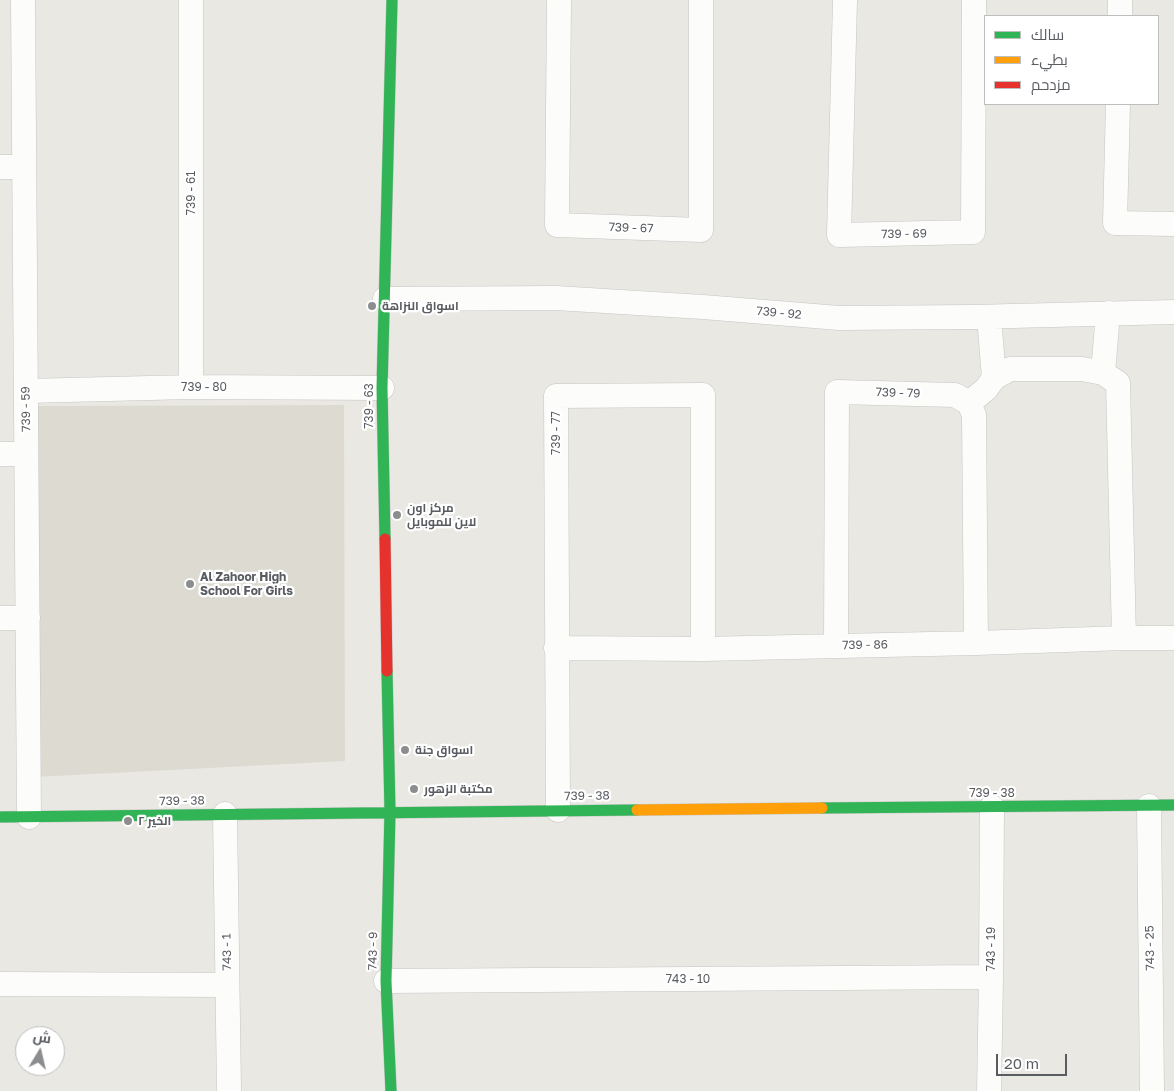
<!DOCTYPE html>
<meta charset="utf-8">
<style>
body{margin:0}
#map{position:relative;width:1174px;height:1091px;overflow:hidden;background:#e9e8e3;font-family:"Golos Text",Cairo,sans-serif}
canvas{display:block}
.legend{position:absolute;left:984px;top:15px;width:175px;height:90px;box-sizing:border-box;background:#fff;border:1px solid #bdbec0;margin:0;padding:6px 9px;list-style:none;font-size:15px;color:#595c61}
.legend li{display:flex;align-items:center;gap:10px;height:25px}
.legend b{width:25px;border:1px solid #bdbec0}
.north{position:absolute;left:15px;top:1026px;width:50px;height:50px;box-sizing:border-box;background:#fff;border:1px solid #bdbec0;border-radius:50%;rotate:9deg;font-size:14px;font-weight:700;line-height:20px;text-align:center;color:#595c61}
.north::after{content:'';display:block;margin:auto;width:18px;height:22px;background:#8b8d8e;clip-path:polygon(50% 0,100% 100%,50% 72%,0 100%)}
.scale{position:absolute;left:996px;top:1054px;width:71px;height:22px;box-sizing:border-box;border:2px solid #595c61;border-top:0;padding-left:6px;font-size:15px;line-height:18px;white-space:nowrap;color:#595c61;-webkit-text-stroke:4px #fff;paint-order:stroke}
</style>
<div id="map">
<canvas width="1174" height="1091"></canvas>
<ul class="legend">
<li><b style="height:6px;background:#30b455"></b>سالك</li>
<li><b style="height:6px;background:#ff9f0a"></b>بطيء</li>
<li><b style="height:6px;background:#e5322d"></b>مزدحم</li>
</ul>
<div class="north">ش</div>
<div class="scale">20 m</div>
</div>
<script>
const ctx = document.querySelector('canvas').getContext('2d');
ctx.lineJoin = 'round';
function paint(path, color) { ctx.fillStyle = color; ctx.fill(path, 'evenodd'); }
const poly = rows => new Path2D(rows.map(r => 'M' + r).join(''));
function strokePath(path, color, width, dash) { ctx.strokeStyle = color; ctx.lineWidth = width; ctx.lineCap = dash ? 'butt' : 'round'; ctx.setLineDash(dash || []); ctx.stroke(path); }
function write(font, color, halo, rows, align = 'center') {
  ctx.font = font + ' "Golos Text",Cairo,sans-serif'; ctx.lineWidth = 4.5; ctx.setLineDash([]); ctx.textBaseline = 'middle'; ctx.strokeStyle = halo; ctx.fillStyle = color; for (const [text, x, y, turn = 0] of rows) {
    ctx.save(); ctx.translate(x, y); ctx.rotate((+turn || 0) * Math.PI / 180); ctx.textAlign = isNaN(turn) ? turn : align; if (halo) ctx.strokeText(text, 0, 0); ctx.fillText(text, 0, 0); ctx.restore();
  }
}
const education = poly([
 [344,405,345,761,35,777,36,406]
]);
const street = poly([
 [23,0,29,817],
 [191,0,191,387],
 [559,0,557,225,701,230,701,0],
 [845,0,839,235,973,232,974,0],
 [1120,16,1120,0],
 [1118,104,1115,223,1174,224],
 [0,167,24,167],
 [385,299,556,298,703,307,839,318,972,317,1174,312],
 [989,317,994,378],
 [1103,373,1108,313],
 [26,391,191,387,382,388],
 [969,403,986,389,994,378,1010,369,1082,369,1103,373,1118,383,1124,638],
 [0,454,26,454],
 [0,618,28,618],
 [836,645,837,392,955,395,969,403,974,415,976,643],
 [556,648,703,649,976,643,1124,638,1174,638],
 [1149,806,1152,1091],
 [558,810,556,396,703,395,703,649],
 [225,814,229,1091],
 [386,981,991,977],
 [0,984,227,985],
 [989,1091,991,977,992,807]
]);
const fast = poly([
 [385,539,382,388,392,0],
 [387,671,390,812,386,981,391,1091],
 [822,808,1174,805],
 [0,817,637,810]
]);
const slow = poly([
 [637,810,822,808]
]);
const jam = poly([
 [385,539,387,671]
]);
const markers = [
 [372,306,5,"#8b8d8e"],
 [397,515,5,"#8b8d8e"],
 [190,584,5,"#8b8d8e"],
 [405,750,5,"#8b8d8e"],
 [414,789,5,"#8b8d8e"],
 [128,821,5,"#8b8d8e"]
];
const streetNames = [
 ["739 - 61",191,193,-90],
 ["739 - 67",631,228,2],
 ["739 - 69",904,234,-1],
 ["739 - 92",779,313,5],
 ["739 - 80",204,387],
 ["739 - 79",898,393,2],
 ["739 - 63",369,406,-90],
 ["739 - 59",26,409,-91],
 ["739 - 77",556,433,-90],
 ["739 - 86",865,645,-1],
 ["739 - 38",992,793],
 ["739 - 38",587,796,-1],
 ["739 - 38",182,801,-1],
 ["743 - 25",1150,948,-91],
 ["743 - 19",991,949,-90],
 ["743 - 9",373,951,-89],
 ["743 - 1",227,952,-91],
 ["743 - 10",688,979]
];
const poiNames = [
 ["اسواق النزاهة",382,306],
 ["مركز اون",407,508],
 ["لاين للموبايل",407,522],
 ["Al Zahoor High",200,577],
 ["School For Girls",200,591],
 ["اسواق جنة",415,750],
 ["مكتبة الزهور",424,789],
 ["الخير ٢",138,821]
];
paint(education, '#dddad2');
strokePath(street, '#c5c5c4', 25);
strokePath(fast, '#c6c6c5', 12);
strokePath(slow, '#c6c6c5', 12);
strokePath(jam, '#c6c6c5', 12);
strokePath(street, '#fcfcfb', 24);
strokePath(fast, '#30b455', 11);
strokePath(slow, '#ff9f0a', 11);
strokePath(jam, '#e5322d', 11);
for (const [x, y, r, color] of markers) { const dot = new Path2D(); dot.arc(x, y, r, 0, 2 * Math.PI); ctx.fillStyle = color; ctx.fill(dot); strokePath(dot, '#fff', 2); }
write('12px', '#595c61', '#fff', streetNames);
write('bold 12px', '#595c61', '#fff', poiNames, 'left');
</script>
